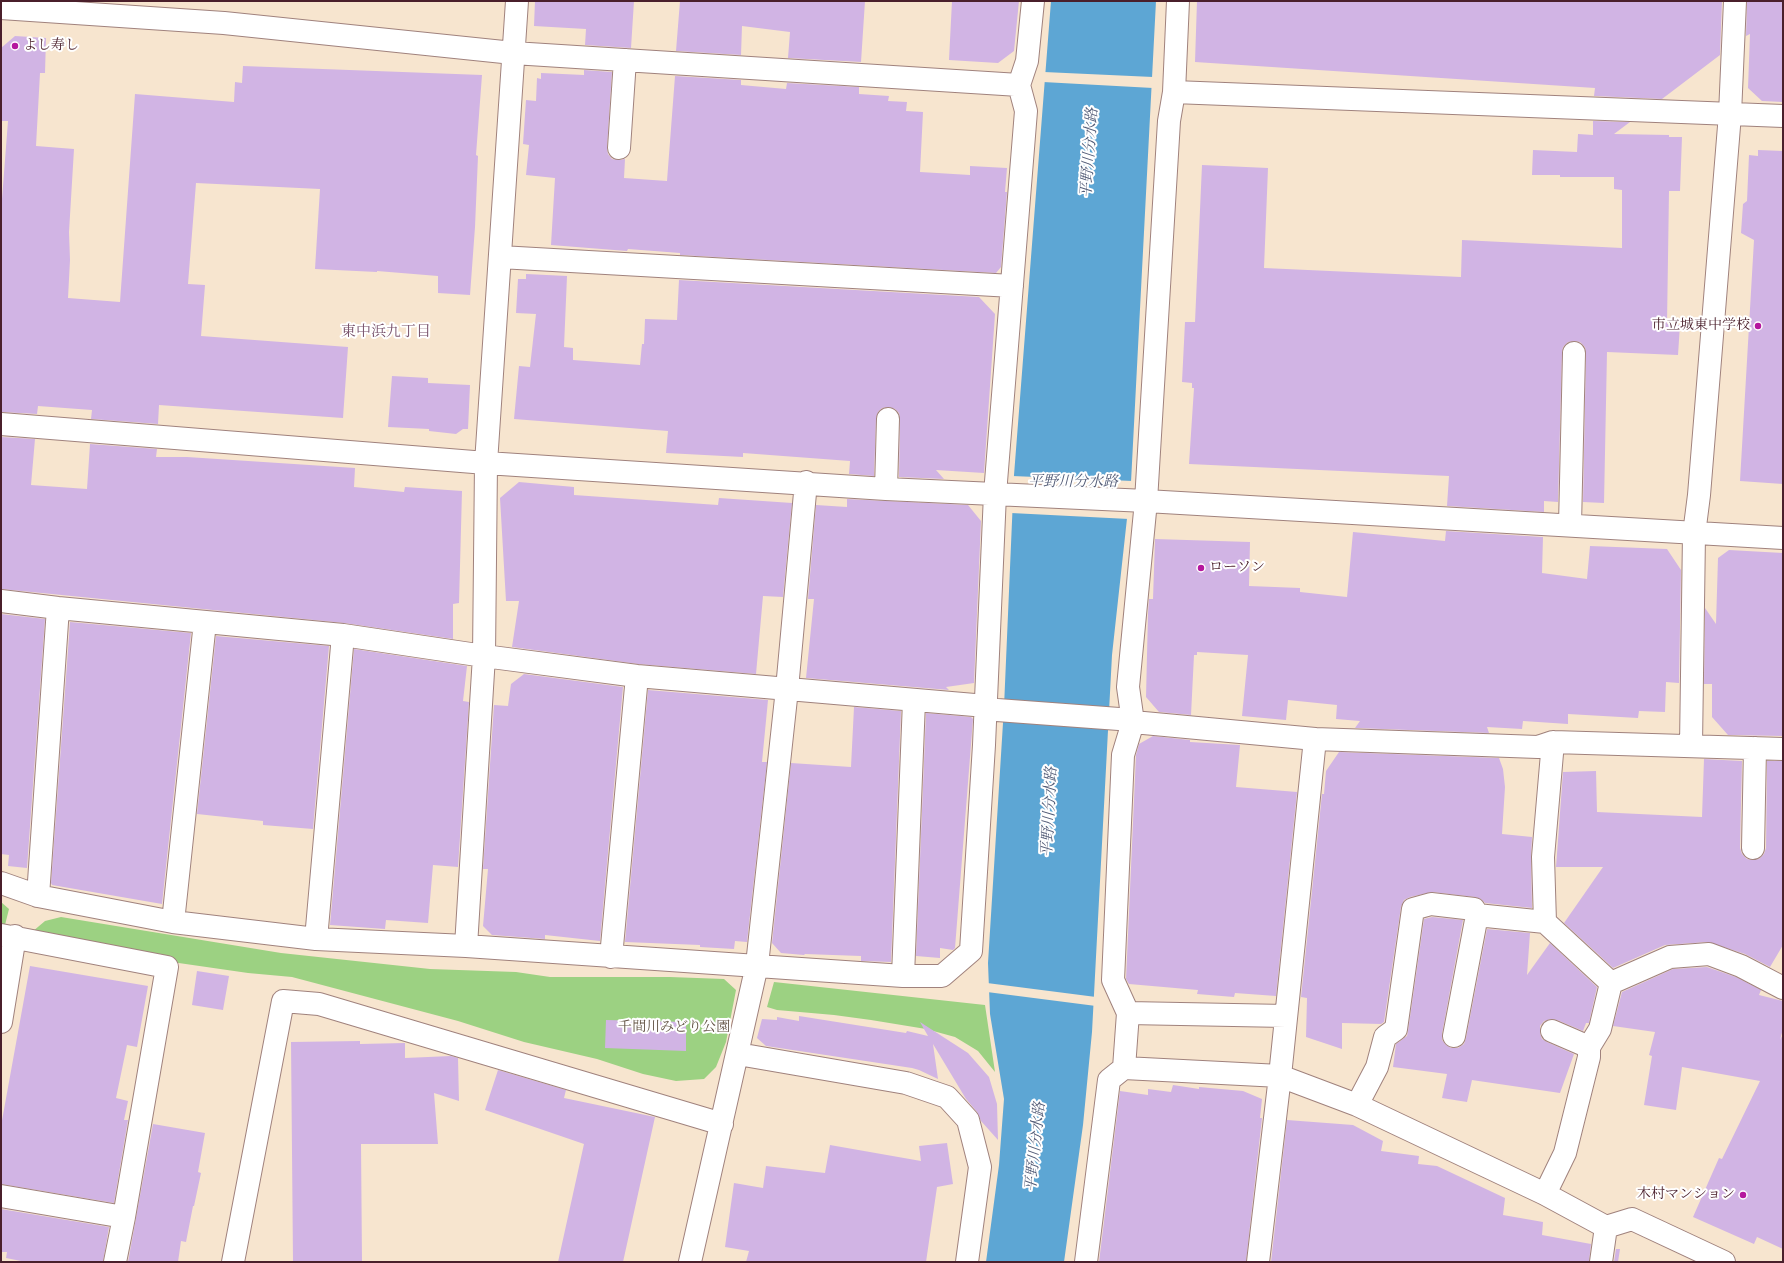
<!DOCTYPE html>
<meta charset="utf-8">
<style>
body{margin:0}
#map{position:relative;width:1784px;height:1263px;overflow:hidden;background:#f7e5cf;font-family:"IM FELL Great Primer",serif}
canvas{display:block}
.frame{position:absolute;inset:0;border:2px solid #4a1f2b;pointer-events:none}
</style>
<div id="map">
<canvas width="1784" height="1263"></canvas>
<div class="frame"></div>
</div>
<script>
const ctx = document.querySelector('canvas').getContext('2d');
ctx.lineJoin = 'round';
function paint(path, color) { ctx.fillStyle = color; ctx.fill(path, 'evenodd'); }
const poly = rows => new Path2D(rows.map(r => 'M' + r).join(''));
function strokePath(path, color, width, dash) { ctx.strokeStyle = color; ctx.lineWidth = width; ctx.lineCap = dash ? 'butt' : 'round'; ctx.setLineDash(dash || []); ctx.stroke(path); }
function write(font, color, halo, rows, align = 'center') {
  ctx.font = font + ' "IM FELL Great Primer","Noto Serif JP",serif'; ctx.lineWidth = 4; ctx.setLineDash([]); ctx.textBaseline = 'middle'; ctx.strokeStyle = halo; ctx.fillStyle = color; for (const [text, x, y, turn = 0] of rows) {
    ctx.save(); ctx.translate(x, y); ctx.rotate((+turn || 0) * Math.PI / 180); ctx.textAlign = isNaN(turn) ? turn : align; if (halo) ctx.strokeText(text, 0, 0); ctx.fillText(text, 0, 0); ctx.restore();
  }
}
const green = poly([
 [1,902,9,909,5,925,1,927],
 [61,917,281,953,430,969,516,972,550,977,670,977,724,979,736,990,726,1042,716,1067,704,1079,676,1081,643,1074,597,1059,524,1042,458,1021,292,977,248,973,151,959,32,932,45,921],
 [774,982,985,1005,995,1072,978,1051,955,1037,926,1029,871,1020,834,1015,777,1010,767,1007]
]);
const water = poly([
 [1051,1,1156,1,1131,482,1112,655,1092,1032,1083,1125,1064,1262,986,1262,999,1165,1004,1099,990,1014,988,963,1004,707,1014,475]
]);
const pier = poly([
 [1044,72,1153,77,1153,88,1043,82],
 [1012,476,1133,481,1129,519,1011,513],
 [987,983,1096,997,1096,1006,987,992]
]);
const building = poly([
 [535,1,634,1,631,48,585,45,586,29,534,26],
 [680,1,865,1,861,62,788,58,790,32,742,26,741,55,676,51],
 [952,1,1019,1,1014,51,998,63,949,60],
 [1197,1,1722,1,1720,55,1662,99,1594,96,1595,88,1195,62],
 [1747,1,1783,1,1783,102,1762,101,1748,88,1750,34,1746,36],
 [15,36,46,38,45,73,40,73,36,146,74,149,69,232,70,260,68,298,120,302,135,94,234,102,235,82,242,83,243,66,482,75,476,155,478,156,475,227,470,295,438,293,438,276,377,271,377,272,315,269,320,189,196,183,188,284,205,285,201,336,348,347,343,418,159,405,158,424,91,419,92,410,38,406,37,414,1,412,1,212,8,121,1,121,1,48],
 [584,70,612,72,607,148,608,154,612,159,619,160,625,159,624,178,667,181,675,76,741,80,741,85,786,89,787,83,859,87,859,94,889,96,888,101,907,102,906,111,923,112,920,172,970,175,970,166,1007,168,1005,192,1007,192,1001,267,996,273,680,255,680,253,628,249,627,251,551,245,555,178,526,175,529,145,523,144,526,100,536,101,537,78,541,79,541,73,584,75],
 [1593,121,1630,122,1614,134,1669,135,1669,137,1682,137,1680,191,1669,191,1667,324,1680,325,1678,355,1607,352,1604,503,1583,502,1586,353,1585,347,1580,342,1575,341,1568,342,1563,347,1562,353,1558,502,1544,501,1544,512,1447,506,1449,476,1189,464,1194,388,1192,388,1192,383,1182,382,1185,322,1195,322,1202,165,1268,168,1264,268,1461,277,1462,240,1622,248,1622,190,1614,189,1614,177,1560,177,1560,175,1532,175,1533,150,1577,152,1578,134,1593,135],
 [1758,150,1783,151,1783,484,1740,481,1754,240,1741,233,1743,204,1747,201,1749,155,1758,156],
 [526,274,567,276,564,347,573,348,573,360,640,365,642,344,644,344,645,319,677,320,679,280,979,297,995,314,984,473,936,470,944,479,899,477,900,419,899,413,895,409,889,407,882,408,878,412,876,418,874,476,849,474,850,461,743,453,743,457,666,453,668,431,514,419,519,366,530,367,536,314,516,313,518,279,526,279],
 [392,376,428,378,428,383,470,385,468,429,463,429,456,434,429,431,429,429,388,427],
 [1,437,35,439,31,485,87,489,90,444,157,449,156,457,187,457,355,468,354,487,404,492,405,487,462,491,459,603,453,604,453,639,344,623,1,589],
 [519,482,574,487,574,495,718,505,719,498,792,503,783,597,763,596,756,674,638,664,512,647,519,601,506,601,500,498],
 [847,499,968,505,981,521,974,683,946,687,949,690,806,678,814,599,808,599,816,505,847,507],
 [1446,531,1543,537,1542,573,1587,579,1590,546,1667,549,1681,570,1679,683,1666,682,1665,712,1639,711,1638,718,1568,714,1568,724,1523,721,1522,729,1487,727,1489,733,1355,728,1360,721,1336,719,1337,705,1288,700,1286,720,1242,716,1248,655,1197,652,1197,655,1194,655,1191,715,1159,712,1146,697,1148,613,1149,599,1153,599,1155,539,1250,542,1249,586,1300,588,1300,592,1347,597,1353,532,1445,541],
 [1729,550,1783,553,1783,736,1728,735,1712,717,1712,684,1704,684,1705,608,1716,624,1718,558],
 [1,614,45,619,27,868,8,866,9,855,1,854],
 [70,622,191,633,162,904,52,885,51,883],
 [216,636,329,646,313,829,263,825,263,821,197,814],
 [354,649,467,666,463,701,469,702,458,867,433,865,428,923,386,920,385,929,330,925],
 [524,674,623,687,600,941,545,935,545,939,492,935,483,926,488,869,483,869,494,705,508,706,511,684],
 [648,690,768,700,762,762,767,762,747,942,735,941,734,949,700,947,700,945,625,942],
 [854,707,901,711,891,962,861,961,861,956,805,954,804,955,781,953,772,943,791,763,851,767],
 [926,713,971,717,973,719,955,948,953,950,940,948,940,958,916,956],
 [1153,736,1190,740,1190,742,1240,745,1236,787,1297,792,1276,996,1235,993,1234,997,1197,994,1198,990,1129,984,1126,979,1136,755,1139,744],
 [1339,752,1499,758,1503,769,1505,787,1502,834,1532,837,1531,857,1532,908,1485,903,1481,899,1475,897,1432,892,1410,897,1404,900,1401,907,1384,1022,1381,1024,1342,1023,1342,1049,1306,1037,1307,998,1301,997,1322,794,1324,794,1326,771],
 [1704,759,1742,761,1740,848,1742,854,1747,859,1752,860,1759,859,1764,854,1766,848,1767,761,1782,761,1782,765,1783,765,1783,945,1770,967,1745,954,1708,942,1665,945,1613,968,1564,923,1603,867,1556,867,1563,772,1596,771,1597,812,1702,817],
 [1432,917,1463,920,1442,1034,1442,1040,1446,1045,1451,1048,1458,1048,1464,1044,1466,1038,1487,929,1530,933,1527,975,1550,943,1597,987,1589,1023,1586,1023,1583,1031,1557,1020,1551,1019,1544,1021,1540,1026,1540,1033,1542,1039,1547,1042,1574,1054,1560,1093,1472,1080,1467,1102,1442,1098,1447,1074,1393,1067,1396,1044,1407,1036,1408,1031,1424,919],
 [30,966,148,986,137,1047,127,1045,116,1098,128,1101,124,1120,128,1120,114,1203,1,1184,1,1126],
 [1707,967,1736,977,1761,990,1759,995,1783,1001,1783,1029,1780,1040,1783,1034,1783,1249,1757,1237,1754,1244,1693,1217,1719,1158,1722,1159,1760,1081,1682,1067,1676,1110,1644,1105,1652,1056,1649,1055,1655,1032,1613,1026,1622,992,1673,969],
 [197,971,229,976,223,1010,192,1005],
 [799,1016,906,1033,907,1031,928,1036,920,1022,968,1053,989,1077,997,1104,998,1140,981,1121,977,1112,966,1099,933,1044,938,1079,919,1070,912,1068,766,1046,757,1038,762,1019,777,1020,777,1017,799,1021],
 [606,1020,686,1022,686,1051,605,1048],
 [360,1041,360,1044,405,1043,405,1058,451,1056,458,1058,459,1101,434,1093,438,1144,361,1144,362,1262,293,1262,291,1042],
 [498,1070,566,1090,564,1098,655,1117,623,1262,558,1262,584,1144,485,1110],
 [1173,1085,1199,1089,1199,1087,1243,1091,1262,1099,1260,1118,1262,1118,1246,1262,1099,1262,1120,1091,1148,1095,1148,1089,1171,1092],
 [1287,1120,1353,1125,1383,1141,1381,1151,1419,1156,1418,1164,1437,1166,1505,1198,1503,1215,1543,1222,1542,1235,1591,1244,1589,1262,1271,1262],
 [153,1124,205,1133,198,1172,201,1173,194,1206,193,1206,186,1242,181,1241,178,1262,128,1262],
 [947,1143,953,1184,937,1187,926,1262,746,1262,749,1251,725,1247,734,1183,763,1188,766,1166,825,1173,830,1145,921,1161,919,1146],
 [1,1209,109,1227,103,1262,26,1262,6,1258,7,1252,1,1252],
 [1616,1249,1620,1249,1618,1262,1614,1262]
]);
const minor = poly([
 [1,8,224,23,513,53,1019,85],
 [1174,92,1783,116],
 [619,148,625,60],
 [500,257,1012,286],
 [1,424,486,463,886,489,1146,501,1783,538],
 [886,489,888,419],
 [1570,525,1574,353],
 [1,601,58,608,343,635,484,656,637,676,986,706],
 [997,710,1119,719],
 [1133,722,1315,739,1538,747,1553,742,1783,749],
 [1691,745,1694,534,1699,495,1730,114,1735,1],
 [1753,848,1755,748],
 [1,883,38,896,173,922,316,939,466,946,903,976,942,976,971,951,984,745,995,494,1026,111,1019,85,1027,61,1033,1],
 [38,896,58,608],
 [173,922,205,622],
 [1,935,167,967,124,1217,115,1262],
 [316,939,343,635],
 [466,946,484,656,486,463,517,1],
 [611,957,637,676],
 [903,976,914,701],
 [1611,983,1670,957,1709,954,1741,966,1783,988],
 [1128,1013,1286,1016],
 [1,1022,15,936],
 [1552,1031,1589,1047],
 [1454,1036,1477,915],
 [738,1054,906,1083,947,1097,968,1120,980,1167,967,1262],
 [1124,1068,1280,1076,1357,1105,1545,1194,1606,1227,1632,1219,1724,1262],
 [1357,1105,1377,1067,1385,1037,1396,1029,1413,909,1431,904,1474,909,1477,915,1545,922],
 [1545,1194,1565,1153,1589,1057,1589,1047,1600,1029,1611,983,1545,922,1543,857,1553,742],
 [1,1196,124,1217],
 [233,1262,283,1001,319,1004,722,1124],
 [690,1262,757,965,787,689,806,482],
 [1086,1262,1109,1080,1124,1068,1128,1013,1113,980,1123,755,1133,722,1128,687,1146,501,1169,121,1174,92,1178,1],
 [1258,1262,1280,1076,1315,739],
 [1601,1262,1606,1227]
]);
const markers = [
 [15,46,4,"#b5179e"],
 [1758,326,4,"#b5179e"],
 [1201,568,4,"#b5179e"],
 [1743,1195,4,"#b5179e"]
];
const poiNames = [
 ["よし寿し",23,46],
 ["市立城東中学校",1750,326,"right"],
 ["ローソン",1209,568],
 ["木村マンション",1735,1195,"right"]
];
const parkNames = [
 ["千間川みどり公園",674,1028]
];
const waterNames = [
 ["平野川分水路",1090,153,-86],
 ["平野川分水路",1073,482],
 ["平野川分水路",1050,812,-87],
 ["平野川分水路",1036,1147,-84]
];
const neighbourhoodNames = [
 ["東中浜九丁目",386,332]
];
paint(green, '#9cd182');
paint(water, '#5da6d4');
paint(pier, '#f7e5cf');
paint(building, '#d1b4e4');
strokePath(minor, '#a0827d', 24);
strokePath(minor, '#fff', 22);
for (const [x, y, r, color] of markers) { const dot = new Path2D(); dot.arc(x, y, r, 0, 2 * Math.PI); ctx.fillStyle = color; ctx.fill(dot); strokePath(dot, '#fff', 1.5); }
write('14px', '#4a1f2b', '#fff', poiNames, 'left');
write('14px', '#635445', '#fff', parkNames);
write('italic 15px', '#535c77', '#fff', waterNames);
write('15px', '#79536c', '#fff', neighbourhoodNames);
</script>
